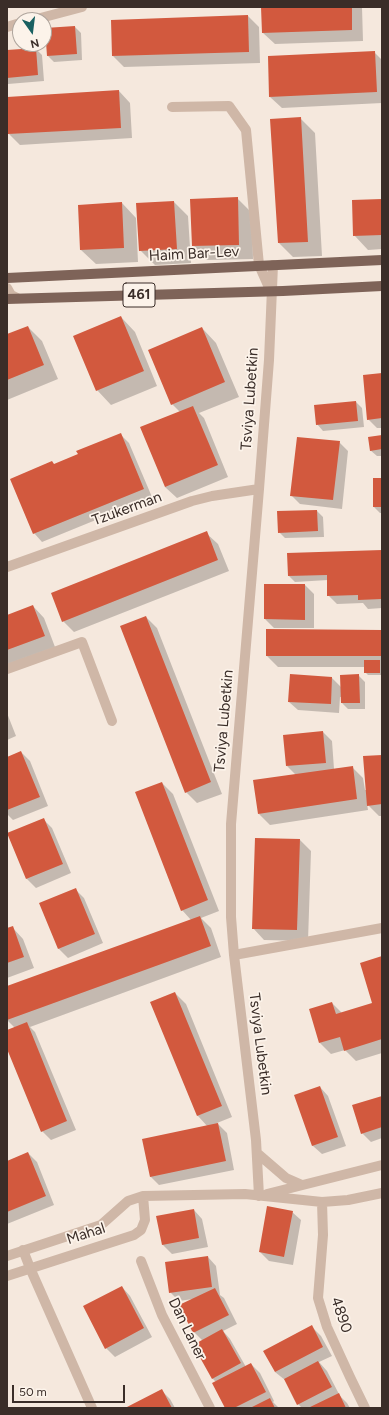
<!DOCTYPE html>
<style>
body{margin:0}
#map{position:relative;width:389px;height:1415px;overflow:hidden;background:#f5e8dd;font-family:Figtree,sans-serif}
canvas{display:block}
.frame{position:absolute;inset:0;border:8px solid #3a2d28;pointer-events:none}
.north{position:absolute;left:12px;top:12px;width:40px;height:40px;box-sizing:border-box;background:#fcf3ea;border:1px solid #aea49c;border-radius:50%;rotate:166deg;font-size:11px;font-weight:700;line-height:16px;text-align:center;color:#3a2d28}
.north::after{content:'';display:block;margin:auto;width:14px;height:18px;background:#196061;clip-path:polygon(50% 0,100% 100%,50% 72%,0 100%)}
.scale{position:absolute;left:12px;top:1385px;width:113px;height:18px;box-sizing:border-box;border:2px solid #3a2d28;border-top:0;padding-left:5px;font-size:12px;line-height:14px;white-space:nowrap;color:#3a2d28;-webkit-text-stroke:3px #fcf3ea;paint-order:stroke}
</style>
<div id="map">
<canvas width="389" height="1415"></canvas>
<div class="frame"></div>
<div class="north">N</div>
<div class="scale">50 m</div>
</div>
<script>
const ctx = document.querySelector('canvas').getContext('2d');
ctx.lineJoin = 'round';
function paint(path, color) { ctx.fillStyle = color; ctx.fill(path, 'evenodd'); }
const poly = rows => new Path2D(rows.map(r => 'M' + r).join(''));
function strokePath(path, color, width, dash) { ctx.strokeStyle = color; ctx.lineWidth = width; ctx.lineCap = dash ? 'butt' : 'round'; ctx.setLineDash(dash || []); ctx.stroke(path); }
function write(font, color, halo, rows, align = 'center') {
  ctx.font = font + ' Figtree,sans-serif'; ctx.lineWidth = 3.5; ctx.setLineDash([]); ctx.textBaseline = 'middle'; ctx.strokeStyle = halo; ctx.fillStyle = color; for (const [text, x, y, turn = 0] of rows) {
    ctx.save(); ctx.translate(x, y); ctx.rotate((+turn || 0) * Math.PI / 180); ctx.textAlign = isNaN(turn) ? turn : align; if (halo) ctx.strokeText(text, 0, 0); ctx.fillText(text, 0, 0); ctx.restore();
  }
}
const shadow = poly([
 [262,7,362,7,363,41,275,44,263,33],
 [248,16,259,27,260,63,124,67,113,56],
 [75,27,81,33,82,60,54,62,48,56],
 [36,49,42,55,44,81,8,84,7,51],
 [374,52,382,60,382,103,282,108,270,97],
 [119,91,130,103,132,138,20,145,9,134],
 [300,118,315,133,322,256,293,257,279,243],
 [237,198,252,213,253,259,207,260,193,246],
 [382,200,382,249,368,250,354,235],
 [174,202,188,216,191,263,155,265,140,250],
 [122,203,136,218,138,262,96,264,81,250,79,206],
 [121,317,135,332,157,386,111,405,97,390],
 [28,327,42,341,58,379,7,400,7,335],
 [202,328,216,343,239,397,199,413,204,418,228,477,177,498,165,487,180,412,172,404],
 [382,374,382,428,377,428,368,419],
 [356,402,362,408,364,427,323,431,317,424],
 [121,435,129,443,152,497,42,542,34,533,55,465],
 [382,436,382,456,377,456,370,450],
 [339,442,348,451,342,509,300,504,291,495],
 [382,479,382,513,380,513,374,507],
 [317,511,323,517,324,537,285,538,279,532],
 [206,533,218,544,229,571,74,632,63,621],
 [382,551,382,608,368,609,363,603,337,604,328,595,328,580,295,582,289,576],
 [265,585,305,585,314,594,314,628,274,628,265,619],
 [33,606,44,618,55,647,7,665,7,616],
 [146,617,157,628,222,794,197,803,186,792],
 [382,631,382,675,368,675,365,672,365,667,278,667,267,656],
 [359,676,365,682,365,709,348,709,342,703,342,697,340,697,339,713,298,710,289,702,332,678,342,688],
 [7,713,16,736,7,740],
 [323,732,332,741,334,769,352,767,363,778,365,790,367,790,382,756,382,816,379,816,367,804,368,810,270,825,259,814,296,775,287,766],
 [21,752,30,761,48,806,13,820,7,814,7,758],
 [162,783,173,794,219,911,201,918,211,928,221,957,30,1027,35,1032,76,1130,51,1140,42,1131,7,1046,7,1031,15,1028,7,1020,7,987,191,920,182,910],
 [43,819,52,828,71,873,36,888,27,879,8,834],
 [300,840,311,851,308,941,264,940,253,928],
 [75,889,84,898,103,943,68,958,59,949,40,904],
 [12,927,23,939,34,968,7,978,7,929],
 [382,957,382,1053,356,1061,345,1050,331,1054,320,1043,332,1003,342,1013,373,1004],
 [175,993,186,1004,232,1117,217,1123,227,1133,234,1170,159,1185,150,1176,208,1127,198,1116],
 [320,1087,328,1096,346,1146,322,1154,313,1146,295,1096],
 [382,1097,382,1138,371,1142,362,1133],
 [28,1153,37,1162,54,1205,7,1224,7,1162],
 [194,1210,202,1219,208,1247,172,1254,163,1245,157,1217],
 [292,1212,301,1220,293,1265,269,1261,260,1252],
 [208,1257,216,1266,220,1295,224,1298,237,1324,223,1331,230,1339,246,1367,251,1364,260,1373,274,1401,273,1402,279,1408,226,1408,216,1382,213,1379,194,1346,203,1341,194,1332,193,1299,179,1301,170,1292],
 [122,1287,130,1296,152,1337,115,1357,106,1348],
 [312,1327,321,1336,332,1356,319,1362,327,1371,340,1396,347,1403,350,1408,302,1408,298,1404,285,1380,275,1372],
 [161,1390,170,1399,175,1408,127,1408]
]);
const building = poly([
 [261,7,352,7,352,30,262,33],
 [248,15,249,52,112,56,111,20],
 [75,26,77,54,47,56,45,28],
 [36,48,38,75,7,78,7,50],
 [375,51,377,92,269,97,268,56],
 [119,90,121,128,8,134,7,97],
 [301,117,308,242,278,243,270,119],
 [238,197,239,245,192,246,190,199],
 [382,199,382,235,353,236,352,200],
 [174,201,177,249,139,251,136,203],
 [122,202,124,248,80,250,78,205],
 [121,316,144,371,96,391,73,336],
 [28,326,44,365,7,380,7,334],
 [202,327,225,382,171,405,148,350],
 [382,373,382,418,367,420,363,375],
 [356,401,358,421,316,425,314,405],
 [193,406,218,465,165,487,140,427],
 [121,433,144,489,33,534,10,479,52,461,54,464,78,454,76,451],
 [382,435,382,449,370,451,368,437],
 [297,437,340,441,333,500,290,496],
 [373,478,382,478,382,507,373,507],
 [317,510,318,531,278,533,277,511],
 [207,531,218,560,62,622,51,593],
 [382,550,382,599,358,600,358,595,327,596,327,575,288,576,287,553],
 [264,584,305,584,305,620,264,619],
 [33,605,45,636,7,650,7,615],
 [146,616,211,782,185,793,120,626],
 [266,629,382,630,382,656,266,656],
 [364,660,380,660,380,673,364,673],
 [290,674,332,677,331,704,288,702],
 [359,674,360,703,341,703,340,675],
 [323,731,326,763,286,766,283,735],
 [21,751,40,797,7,810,7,757],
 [382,755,382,804,367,806,363,756],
 [353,766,357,799,258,814,253,780],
 [162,782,208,900,181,911,135,792],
 [44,818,63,864,26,879,7,833],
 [255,838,300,839,297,930,252,929],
 [76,888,95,934,58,949,39,903],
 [200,916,211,946,7,1020,7,986],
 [13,926,24,957,7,963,7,928],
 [382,956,382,1039,344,1051,340,1037,319,1043,309,1009,332,1002,336,1014,372,1003,360,963],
 [175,992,222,1106,197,1116,150,1002],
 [27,1022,67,1121,41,1132,7,1049,7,1030],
 [320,1086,338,1137,312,1146,294,1095],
 [382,1096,382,1127,361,1134,352,1105],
 [218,1123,226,1161,150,1177,142,1139],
 [28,1152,46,1196,7,1212,7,1161],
 [267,1206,293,1211,284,1257,259,1252],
 [194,1209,199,1238,162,1245,156,1216],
 [208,1256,212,1287,169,1293,165,1262],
 [122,1286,144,1328,105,1349,83,1306],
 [215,1288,229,1315,193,1333,179,1305],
 [312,1325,323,1347,275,1372,263,1351],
 [222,1329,241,1363,212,1379,193,1345],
 [318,1361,332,1387,297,1405,284,1379],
 [251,1363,266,1392,234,1408,225,1408,212,1383],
 [162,1389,172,1408,125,1408],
 [339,1393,346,1408,308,1408],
 [270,1398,275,1408,250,1408]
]);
const minor = poly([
 [33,20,82,7],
 [7,27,20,23],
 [172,107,229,106,246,130,259,265,271,292],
 [7,288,11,295,17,298],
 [7,567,192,501,212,496,259,489],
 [7,669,82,642,112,721],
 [234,955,382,928],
 [257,1153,286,1178,302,1185],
 [267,1194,382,1165],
 [259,1196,256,1140,234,955,231,917,231,824,259,489,269,360,273,265],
 [322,1202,323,1235,318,1298,327,1327,350,1377,365,1408],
 [23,1250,30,1268,92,1408],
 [7,1256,101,1225,128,1201,143,1196,245,1194,322,1202,348,1200,382,1193],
 [141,1261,162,1315,210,1408],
 [7,1276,134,1235,141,1230,145,1220,143,1196]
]);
const primary = poly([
 [7,278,382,260],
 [7,299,283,291,382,286]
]);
const shields = [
 [139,295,32]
];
const shieldNames = [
 ["461",139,295]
];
const streetNames = [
 ["Haim Bar-Lev",194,254,-3],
 ["Tsviya Lubetkin",250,399,-86],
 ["Tzukerman",127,509,-20],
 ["Tsviya Lubetkin",224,721,-85],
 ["Tsviya Lubetkin",260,1044,83],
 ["Mahal",86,1234,-18],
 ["4890",341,1315,71],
 ["Dan Laner",187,1329,64]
];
paint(shadow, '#0003');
paint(building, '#d2593e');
strokePath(minor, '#cfb7a7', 10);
strokePath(primary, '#7e6358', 10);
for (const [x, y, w] of shields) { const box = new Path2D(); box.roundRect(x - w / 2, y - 12, w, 24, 3); ctx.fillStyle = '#fcf3ea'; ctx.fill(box); strokePath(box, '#3a2d28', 1); }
write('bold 14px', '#3a2d28', null, shieldNames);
write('15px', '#3a2d28', '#fcf3ea', streetNames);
</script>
